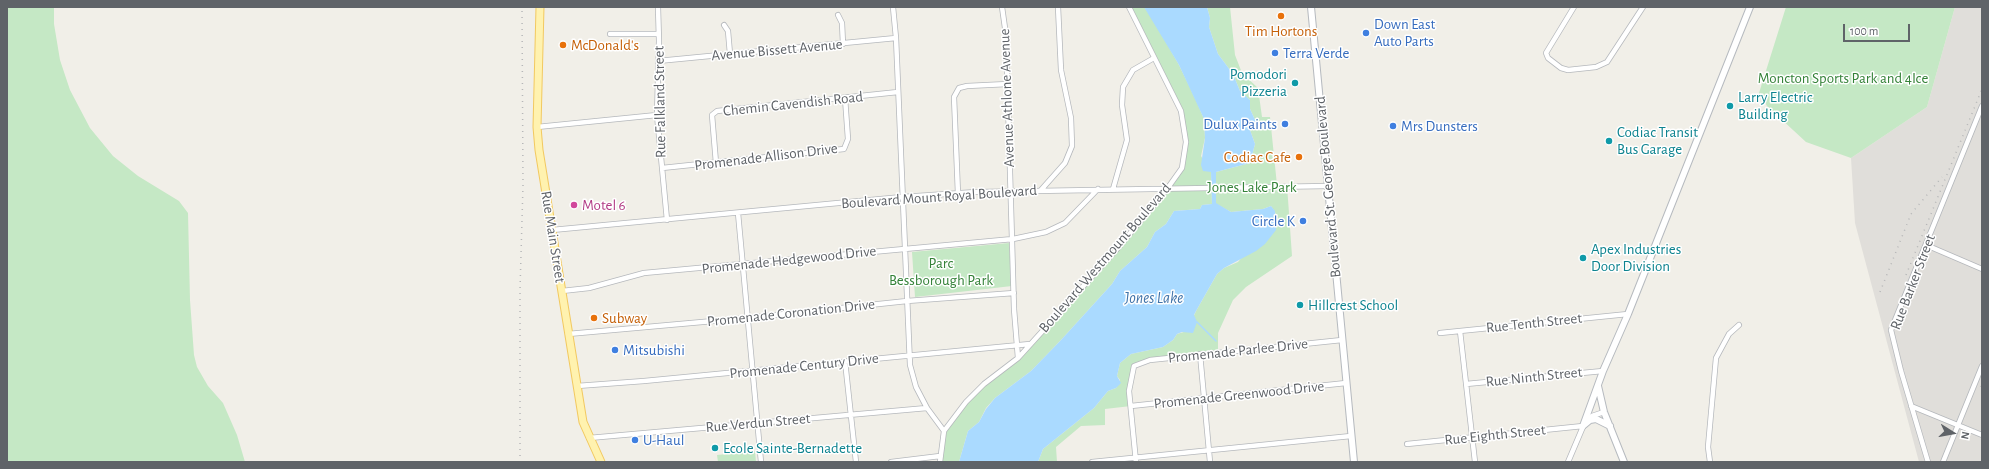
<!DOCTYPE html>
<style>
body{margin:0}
#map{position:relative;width:1989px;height:469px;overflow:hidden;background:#f1efe8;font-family:"Alegreya Sans",sans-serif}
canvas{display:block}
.frame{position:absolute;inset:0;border:8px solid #5f6368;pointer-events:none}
.north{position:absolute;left:1933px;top:413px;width:40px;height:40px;-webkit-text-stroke:3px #fff;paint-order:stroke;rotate:101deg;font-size:11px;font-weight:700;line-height:16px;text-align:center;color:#5f6368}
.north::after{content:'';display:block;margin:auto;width:14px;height:18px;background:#5f6368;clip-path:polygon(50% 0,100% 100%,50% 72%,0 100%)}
.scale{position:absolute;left:1843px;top:24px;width:67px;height:18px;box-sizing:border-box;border:2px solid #5f6368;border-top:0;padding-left:5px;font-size:12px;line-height:14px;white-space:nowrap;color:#5f6368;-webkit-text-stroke:3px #fff;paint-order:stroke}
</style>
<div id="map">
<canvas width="1989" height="469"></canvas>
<div class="frame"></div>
<div class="north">N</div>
<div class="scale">100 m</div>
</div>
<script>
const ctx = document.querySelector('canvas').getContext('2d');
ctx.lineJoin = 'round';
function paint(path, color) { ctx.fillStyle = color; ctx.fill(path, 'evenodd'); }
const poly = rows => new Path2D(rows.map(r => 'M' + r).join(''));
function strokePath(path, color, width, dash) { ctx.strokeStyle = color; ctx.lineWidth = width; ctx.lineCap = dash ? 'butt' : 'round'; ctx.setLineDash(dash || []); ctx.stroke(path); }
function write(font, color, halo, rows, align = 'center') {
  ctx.font = font + ' "Alegreya Sans",sans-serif'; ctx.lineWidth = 3; ctx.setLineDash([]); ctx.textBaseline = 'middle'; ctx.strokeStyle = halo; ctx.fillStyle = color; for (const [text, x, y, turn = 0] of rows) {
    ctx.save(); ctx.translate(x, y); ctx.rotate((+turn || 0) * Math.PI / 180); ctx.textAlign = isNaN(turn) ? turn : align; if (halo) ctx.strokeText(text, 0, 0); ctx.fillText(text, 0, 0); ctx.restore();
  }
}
const industrial = poly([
 [1955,7,1982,7,1982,462,1919,462,1855,223,1851,158,1927,107]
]);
const green = poly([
 [7,7,54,7,54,24,60,60,70,90,90,128,113,156,138,176,179,201,188,213,190,300,194,355,197,367,208,386,223,403,237,435,245,462,7,462],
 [1129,7,1144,7,1150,14,1179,65,1195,98,1204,119,1205,138,1201,156,1211,172,1212,204,1202,205,1200,209,1174,211,1166,224,1155,232,1147,247,1120,271,1112,284,1061,340,1031,371,995,398,986,408,979,422,968,431,959,462,940,462,944,431,966,402,1018,358,1117,249,1182,168,1186,142,1181,111],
 [1207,7,1230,7,1235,55,1242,73,1258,88,1262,117,1270,117,1277,185,1287,185,1292,256,1246,287,1233,300,1218,333,1218,351,1150,360,1134,366,1131,379,1131,406,1105,409,1105,425,1081,426,1056,447,1057,462,1038,462,1043,449,1094,408,1108,391,1116,388,1120,380,1117,376,1120,363,1131,354,1163,347,1173,340,1177,334,1187,331,1196,311,1217,274,1224,268,1238,262,1275,218,1276,214,1271,206,1263,209,1231,212,1216,204,1216,172,1250,163,1255,144,1250,130,1250,127,1256,122,1250,109,1250,100,1240,91,1233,74,1218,54,1209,27,1210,18],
 [1786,7,1955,7,1927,107,1851,158,1806,142,1767,106,1759,93],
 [1009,243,1012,286,915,297,912,252],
 [755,451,756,462,718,462,717,455]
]);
const water = poly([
 [1144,7,1207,7,1210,18,1209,27,1218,54,1233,74,1240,91,1250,100,1250,109,1256,122,1250,127,1250,130,1255,144,1250,163,1216,172,1216,203,1231,212,1263,209,1271,206,1275,211,1276,230,1265,244,1256,251,1224,268,1217,274,1196,311,1194,315,1197,322,1193,333,1182,332,1177,334,1173,340,1163,347,1131,354,1120,363,1117,376,1121,383,1116,388,1108,391,1094,408,1043,449,1038,462,959,462,968,431,979,422,986,409,995,398,1031,371,1061,340,1112,284,1120,271,1147,247,1155,232,1166,224,1174,211,1200,209,1202,205,1212,204,1211,172,1203,171,1201,165,1205,138,1204,119,1179,65]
]);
const stream = poly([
 [1197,322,1216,341]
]);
const street = poly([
 [658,7,659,41,657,115,667,220],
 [893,7,896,38,910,365,916,387,927,408,944,431],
 [1002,7,1006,35,1014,309,1018,358],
 [1574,7,1546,53,1548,58,1561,68,1568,70,1596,67,1607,62,1643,7],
 [838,15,842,23,843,44],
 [724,25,728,31,730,54],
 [610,34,658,34],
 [658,61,896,38],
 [537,127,657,115],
 [716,163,712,115,717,111,898,92],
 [662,168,844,149,848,139,845,98],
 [1113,189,1127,140,1122,105,1123,87,1133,70,1154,58],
 [1041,190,1065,163,1072,146,1071,118,1061,70,1058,7],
 [958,194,954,97,959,88,967,86,1008,84],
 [738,213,761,462],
 [552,230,902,197,976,192,1328,186],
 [1926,245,1982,269],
 [562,291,589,288,644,273,1013,239,1046,232,1065,223,1098,189],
 [1460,331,1475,462],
 [1440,333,1628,314],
 [568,334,747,318,907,301,1014,293],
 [1200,354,1210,462],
 [845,361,856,462],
 [1466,384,1603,371],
 [577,386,644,381,1030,344],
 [1131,406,1346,383],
 [1911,406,1982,435],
 [589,438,927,408],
 [1407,444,1583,426],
 [891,462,940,456],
 [940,462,944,431,966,402,984,384,1018,358,1117,249,1167,189,1182,168,1186,142,1181,111,1129,7],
 [1092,462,1351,436],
 [1136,462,1129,391,1134,366,1150,360,1342,340],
 [1568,462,1585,422,1592,416,1604,412],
 [1710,462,1708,447,1716,358,1729,334,1739,325],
 [1928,462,1901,371,1891,330,1982,106],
 [1943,462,1982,366]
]);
const secondary = poly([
 [1311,7,1354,462],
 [1598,386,1604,412,1624,462],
 [1584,425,1590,420,1596,419,1610,426],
 [1583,426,1603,371,1628,314,1750,7]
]);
const primary = poly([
 [540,7,537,127,539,150,583,422,601,462]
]);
const rail = poly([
 [1906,275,1982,89],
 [1880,292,1911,214,1942,177],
 [1981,387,1982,384],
 [520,462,520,290,523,185,522,7]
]);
const markers = [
 [1281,16,4,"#e8710a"],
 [1366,33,4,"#3f7fe0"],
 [563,45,4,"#e8710a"],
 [1275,53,4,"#3f7fe0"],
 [1295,83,4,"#0f9aa8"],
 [1730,106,4,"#0f9aa8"],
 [1285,124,4,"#3f7fe0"],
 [1393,126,4,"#3f7fe0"],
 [1609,141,4,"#0f9aa8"],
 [1299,157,4,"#e8710a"],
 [574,205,4,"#d1479c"],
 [1303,221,4,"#3f7fe0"],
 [1583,258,4,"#0f9aa8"],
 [1300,305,4,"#0f9aa8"],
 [594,318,4,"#e8710a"],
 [615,350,4,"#3f7fe0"],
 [635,440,4,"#3f7fe0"],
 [715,448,4,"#0f9aa8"]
];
const shopNames = [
 ["Down East",1374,24],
 ["Auto Parts",1374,41],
 ["Terra Verde",1283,53],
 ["Dulux Paints",1277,124,"right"],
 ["Mrs Dunsters",1401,126],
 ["Circle K",1295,221,"right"],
 ["Mitsubishi",623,350],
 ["U-Haul",643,440]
];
const foodNames = [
 ["Tim Hortons",1281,31,"center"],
 ["McDonald's",571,45],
 ["Codiac Cafe",1291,157,"right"],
 ["Subway",602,318]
];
const streetNames = [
 ["Avenue Bissett Avenue",777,50,-5],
 ["Avenue Athlone Avenue",1007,98,-92],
 ["Rue Falkland Street",660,102,-91],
 ["Chemin Cavendish Road",793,104,-6],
 ["Promenade Allison Drive",766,157,-7],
 ["Boulevard St. George Boulevard",1328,187,-95],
 ["Boulevard Mount Royal Boulevard",939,197,-4],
 ["Rue Main Street",553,237,81],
 ["Boulevard Westmount Boulevard",1105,258,-49],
 ["Promenade Hedgewood Drive",789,260,-6],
 ["Rue Barker Street",1913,282,-69],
 ["Promenade Coronation Drive",791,313,-6],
 ["Rue Tenth Street",1534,323,-6],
 ["Promenade Parlee Drive",1238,351,-6],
 ["Promenade Century Drive",804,366,-6],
 ["Rue Ninth Street",1534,377,-6],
 ["Promenade Greenwood Drive",1239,395,-6],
 ["Rue Verdun Street",758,423,-5],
 ["Rue Eighth Street",1495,435,-6]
];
const cultureNames = [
 ["Pomodori",1287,74,"right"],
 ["Pizzeria",1287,91,"right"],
 ["Larry Electric",1738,97],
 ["Building",1738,114],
 ["Codiac Transit",1617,132],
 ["Bus Garage",1617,149],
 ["Apex Industries",1591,249],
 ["Door Division",1591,266],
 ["Hillcrest School",1308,305],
 ["Ecole Sainte-Bernadette",723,448]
];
const parkNames = [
 ["Moncton Sports Park and 4Ice",1843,78],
 ["Jones Lake Park",1252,187],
 ["Parc",941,263],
 ["Bessborough Park",941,280]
];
const hotelNames = [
 ["Motel 6",582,205]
];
const waterNames = [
 ["Jones Lake",1154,298]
];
paint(industrial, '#e0deda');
paint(green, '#c5e8c5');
paint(water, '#aadaff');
strokePath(stream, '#aadaff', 1.5);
strokePath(street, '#b5b8bc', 6);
strokePath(secondary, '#b6babf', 8);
strokePath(primary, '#f2c960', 9);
strokePath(street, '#fff', 4.5);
strokePath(secondary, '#fff', 6);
strokePath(primary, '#fff2af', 7);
strokePath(rail, '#b6b7b8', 1.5, [1, 5]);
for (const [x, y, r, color] of markers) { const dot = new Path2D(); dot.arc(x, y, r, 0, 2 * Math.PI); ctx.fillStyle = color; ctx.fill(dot); strokePath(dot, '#fff', 1.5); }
write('15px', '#366cbe', '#fff', shopNames, 'left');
write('15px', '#c56008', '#fff', foodNames, 'left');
write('15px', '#5f6368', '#fff', streetNames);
write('15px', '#0d838f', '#fff', cultureNames, 'left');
write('15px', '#348238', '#fff', parkNames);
write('15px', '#b23c85', '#fff', hotelNames, 'left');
write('italic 16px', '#4174aa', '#fff', waterNames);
</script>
